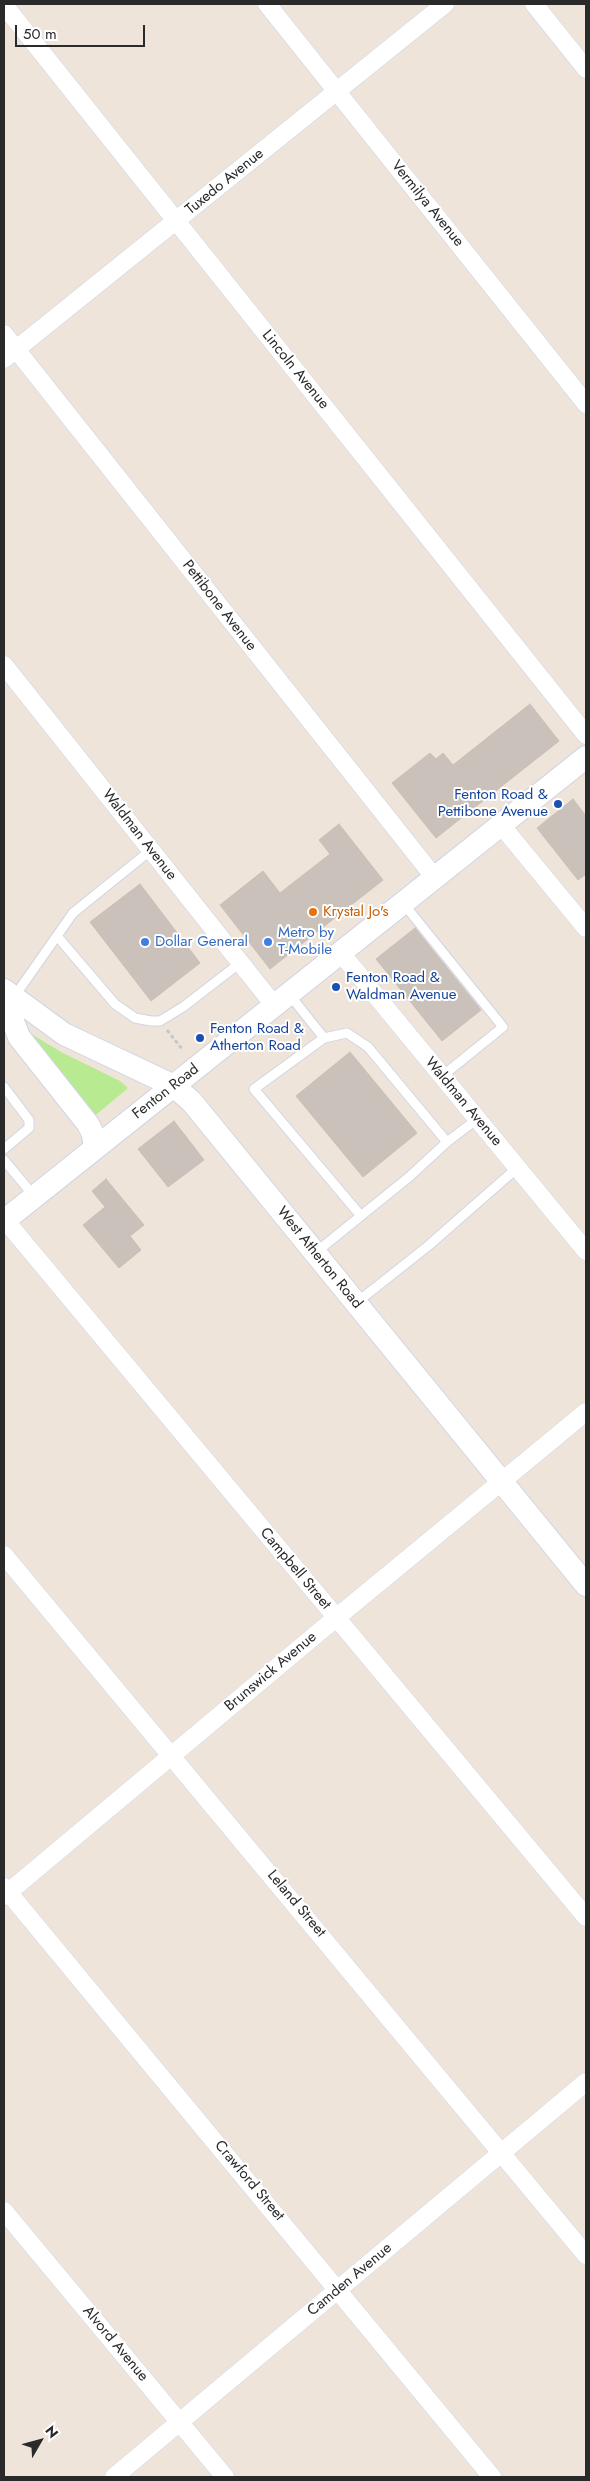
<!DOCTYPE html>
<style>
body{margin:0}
#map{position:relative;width:590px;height:2481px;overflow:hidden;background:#eee4da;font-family:Jost,sans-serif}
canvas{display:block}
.frame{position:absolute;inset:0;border:5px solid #2a2a2a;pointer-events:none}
.north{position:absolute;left:15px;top:2416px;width:50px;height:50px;-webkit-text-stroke:4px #fff;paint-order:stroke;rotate:52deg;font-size:14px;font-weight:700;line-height:20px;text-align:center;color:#2a2a2a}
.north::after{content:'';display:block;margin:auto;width:18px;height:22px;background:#2a2a2a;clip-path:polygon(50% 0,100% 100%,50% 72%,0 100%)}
.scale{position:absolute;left:15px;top:25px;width:130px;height:22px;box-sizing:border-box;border:2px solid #2a2a2a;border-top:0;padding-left:6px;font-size:15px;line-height:18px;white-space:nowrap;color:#2a2a2a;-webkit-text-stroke:4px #fff;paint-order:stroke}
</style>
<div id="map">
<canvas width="590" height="2481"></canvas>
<div class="frame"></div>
<div class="north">N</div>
<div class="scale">50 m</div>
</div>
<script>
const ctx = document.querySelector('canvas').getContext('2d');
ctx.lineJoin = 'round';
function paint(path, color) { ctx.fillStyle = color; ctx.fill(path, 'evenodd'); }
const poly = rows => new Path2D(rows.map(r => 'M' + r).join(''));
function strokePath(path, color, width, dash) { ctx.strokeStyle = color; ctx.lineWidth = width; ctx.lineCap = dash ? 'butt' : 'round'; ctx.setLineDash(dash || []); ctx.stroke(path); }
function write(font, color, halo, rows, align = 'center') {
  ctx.font = font + ' Jost,sans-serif'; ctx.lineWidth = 4; ctx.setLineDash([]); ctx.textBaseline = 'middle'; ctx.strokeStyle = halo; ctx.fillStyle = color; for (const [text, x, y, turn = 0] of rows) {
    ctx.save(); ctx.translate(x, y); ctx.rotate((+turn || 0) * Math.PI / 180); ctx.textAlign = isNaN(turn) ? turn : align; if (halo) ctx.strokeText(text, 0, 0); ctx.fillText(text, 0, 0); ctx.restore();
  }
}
const green = poly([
 [28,1032,61,1052,120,1081,128,1088,91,1119]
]);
const building = poly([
 [530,704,559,741,436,838,392,783,430,753,436,759,443,753,453,765,530,704],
 [573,799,586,816,586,874,578,880,537,828,573,799],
 [339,824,383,880,270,969,220,905,263,871,280,893,330,854,319,840,339,824],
 [140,884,200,963,151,1001,90,922,140,884],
 [415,928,481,1010,442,1041,376,959,415,928],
 [350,1052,417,1133,363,1177,296,1096,350,1052],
 [174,1121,204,1160,168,1187,138,1149,174,1121],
 [106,1179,144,1225,130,1236,141,1250,119,1268,83,1225,105,1207,92,1191,106,1179]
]);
const path = poly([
 [167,1030,182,1049]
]);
const service = poly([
 [403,903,503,1027,441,1077],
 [57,936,115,1004,135,1018,151,1021,160,1021,183,1007,240,963],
 [289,994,324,1038,347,1033,368,1047,447,1142,477,1119],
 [14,997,73,913,151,850],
 [324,1038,254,1089,361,1216],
 [4,1087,29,1120,29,1128,4,1149],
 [4,1160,34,1196],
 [315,1253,409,1177,447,1142],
 [356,1303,428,1246,517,1168]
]);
const minor = poly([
 [267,4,586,404],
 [534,4,586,69],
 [4,5,586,735],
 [4,334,435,878],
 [4,359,445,4],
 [4,665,274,1005],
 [501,825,586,928],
 [340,952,586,1251],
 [5,1220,586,1917],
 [4,1555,586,2255],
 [4,1887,492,2477],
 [4,1896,319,1632,586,1412],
 [4,2211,225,2477],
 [114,2477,586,2082]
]);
const tertiary = poly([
 [4,990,64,1034,174,1086,192,1102,586,1585],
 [4,998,19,1037,88,1124,93,1134,95,1148],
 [4,1221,586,757]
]);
const markers = [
 [558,804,5,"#1a4fb4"],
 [313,912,5,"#e8710a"],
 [145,942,5,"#3f7fe0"],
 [268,942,5,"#3f7fe0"],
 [336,987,5,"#1a4fb4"],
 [200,1038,5,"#1a4fb4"]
];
const streetNames = [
 ["Tuxedo Avenue",225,182,-39],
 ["Vermilya Avenue",427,204,51],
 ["Lincoln Avenue",295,370,51],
 ["Pettibone Avenue",219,606,52],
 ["Waldman Avenue",139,835,52],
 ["Fenton Road",166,1092,-38],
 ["Waldman Avenue",463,1102,50],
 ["West Atherton Road",319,1258,51],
 ["Campbell Street",295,1569,50],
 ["Brunswick Avenue",271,1672,-40],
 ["Leland Street",296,1904,50],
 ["Crawford Street",249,2181,50],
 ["Camden Avenue",350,2280,-40],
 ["Alvord Avenue",115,2344,50]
];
const transitNames = [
 ["Fenton Road &",548,795,"right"],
 ["Pettibone Avenue",548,812,"right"],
 ["Fenton Road &",346,978],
 ["Waldman Avenue",346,995],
 ["Fenton Road &",210,1029],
 ["Atherton Road",210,1046]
];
const foodNames = [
 ["Krystal Jo's",323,912]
];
const shopNames = [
 ["Metro by",278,933],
 ["T-Mobile",278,950],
 ["Dollar General",155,942]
];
paint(green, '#b7ea91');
paint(building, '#c9c1ba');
strokePath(building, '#c9c0b4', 1);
strokePath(service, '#d0d5e5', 11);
strokePath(minor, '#d0d5e5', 19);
strokePath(tertiary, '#d0d5e5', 24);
strokePath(path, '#c8c8c8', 3, [4, 2.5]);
strokePath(service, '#fff', 9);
strokePath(minor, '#fff', 18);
strokePath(tertiary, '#fff', 22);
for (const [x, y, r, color] of markers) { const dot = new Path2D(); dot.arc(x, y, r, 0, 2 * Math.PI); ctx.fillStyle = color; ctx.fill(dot); strokePath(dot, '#fff', 2); }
write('15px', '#2a2a2a', '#fff', streetNames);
write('15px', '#164399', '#fff', transitNames, 'left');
write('15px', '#c56008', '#fff', foodNames, 'left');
write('15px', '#366cbe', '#fff', shopNames, 'left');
</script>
